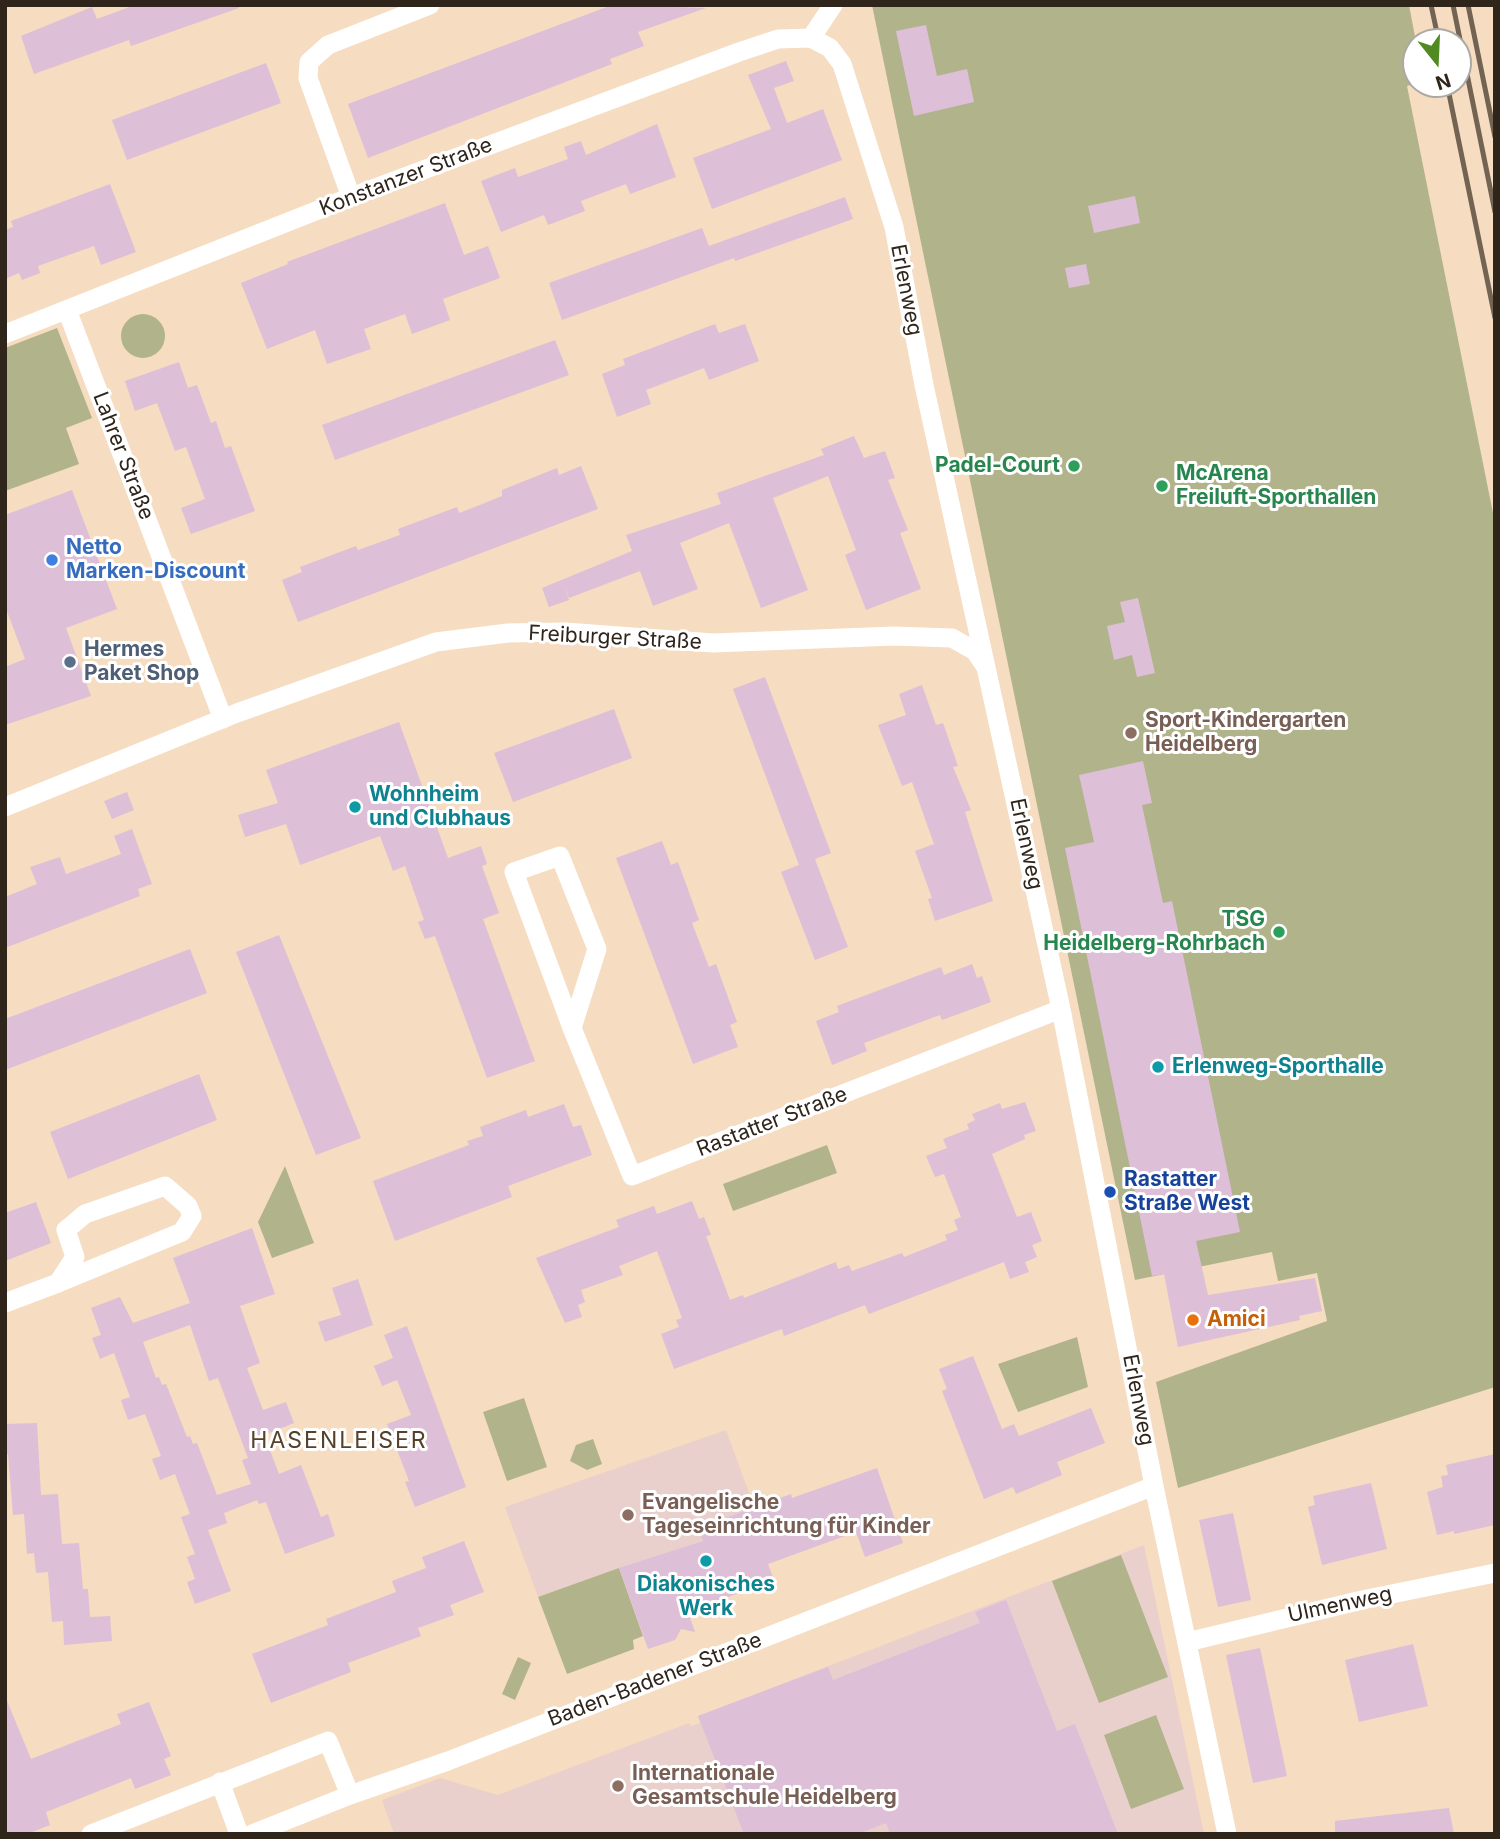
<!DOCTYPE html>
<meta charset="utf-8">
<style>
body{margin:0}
#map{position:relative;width:1500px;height:1839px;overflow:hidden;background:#f6dcc0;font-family:Inter,sans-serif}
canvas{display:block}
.frame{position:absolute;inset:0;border:7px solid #2f251b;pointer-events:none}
.north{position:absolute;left:1402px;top:28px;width:70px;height:70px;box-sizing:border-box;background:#fff;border:2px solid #aca8a4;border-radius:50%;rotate:162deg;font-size:19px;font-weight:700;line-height:28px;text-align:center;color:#2f251b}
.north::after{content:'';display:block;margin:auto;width:24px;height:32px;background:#518923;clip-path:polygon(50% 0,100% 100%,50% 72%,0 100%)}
</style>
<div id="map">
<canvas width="1500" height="1839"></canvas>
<div class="frame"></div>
<div class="north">N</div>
</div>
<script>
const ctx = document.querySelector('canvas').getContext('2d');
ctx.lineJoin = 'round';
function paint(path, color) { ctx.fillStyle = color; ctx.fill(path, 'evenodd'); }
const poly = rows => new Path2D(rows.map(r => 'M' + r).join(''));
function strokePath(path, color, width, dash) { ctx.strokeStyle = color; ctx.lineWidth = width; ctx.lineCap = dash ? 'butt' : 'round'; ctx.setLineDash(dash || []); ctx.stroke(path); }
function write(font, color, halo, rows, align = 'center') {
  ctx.font = font + ' Inter,sans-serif'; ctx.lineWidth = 6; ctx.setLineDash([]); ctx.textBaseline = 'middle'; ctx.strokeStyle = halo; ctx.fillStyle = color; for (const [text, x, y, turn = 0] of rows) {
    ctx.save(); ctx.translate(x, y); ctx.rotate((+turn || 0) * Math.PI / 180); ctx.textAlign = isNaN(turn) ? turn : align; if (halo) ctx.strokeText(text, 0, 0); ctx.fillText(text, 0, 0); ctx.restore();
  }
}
const education = poly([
 [726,1430,756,1512,699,1528,703,1541,538,1597,505,1507],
 [1144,1545,1204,1834,394,1834,382,1800,440,1778,498,1795,689,1723,691,1726,700,1723,698,1716]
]);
const green = poly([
 [872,5,1409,5,1416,42,1416,83,1407,86,1495,523,1495,1387,1178,1488,1156,1382,1327,1321,1317,1273,1278,1281,1272,1252,1135,1280],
 '121 336a22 22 0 1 1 44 0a22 22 0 1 1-44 0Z',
 [57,328,92,418,66,428,79,464,5,491,5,348],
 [827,1145,837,1173,733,1211,723,1184],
 [285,1166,314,1243,272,1258,258,1222],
 [1077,1337,1088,1387,1018,1412,998,1364],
 [524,1398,547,1467,507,1481,483,1412],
 [593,1439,602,1464,587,1470,570,1461,576,1445],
 [1121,1555,1168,1677,1099,1703,1052,1581],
 [619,1568,643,1636,633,1640,634,1649,567,1674,538,1597],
 [518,1657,531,1663,515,1700,502,1694],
 [1156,1715,1184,1789,1131,1809,1104,1735]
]);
const building = poly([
 [135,5,238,5,239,8,131,46,129,40,34,74,21,36,92,7,97,19],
 [612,5,706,8,638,32,644,46,610,59,612,64,368,158,348,104],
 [926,25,937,76,967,69,974,102,914,116,896,31],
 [786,61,794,81,774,88,787,123,823,109,842,160,712,209,693,158,771,129,748,75],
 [266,63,281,103,127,160,112,120],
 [657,124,676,177,630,194,626,184,581,201,585,211,548,225,544,215,501,232,481,181,515,168,518,177,568,159,564,147,581,141,586,155],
 [110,184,136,252,101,265,94,246,38,266,40,273,22,280,19,273,5,279,5,230,13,227,11,221],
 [1135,196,1140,223,1094,233,1088,206],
 [845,197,853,219,735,261,734,258,562,320,549,283,702,228,709,246],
 [445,203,464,255,488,246,500,278,443,299,450,320,412,334,405,314,364,329,371,349,327,364,315,330,267,349,241,283,288,264,287,262],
 [1086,264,1090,284,1069,288,1065,268],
 [715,324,719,333,745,324,759,361,709,380,704,368,646,390,651,404,617,417,602,374,625,365,623,359],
 [555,340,569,375,335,460,322,425],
 [179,362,188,388,197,385,211,423,216,421,225,448,231,446,255,511,191,534,181,508,205,499,186,447,175,451,157,403,135,411,125,381],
 [854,436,864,458,885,451,895,478,888,480,908,530,900,533,921,589,866,610,845,555,856,550,828,476,773,498,808,590,761,608,729,523,680,543,698,589,653,606,640,571,569,598,564,585,569,600,549,607,542,588,632,551,626,535,721,504,717,493,824,455,821,449],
 [581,466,598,509,298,622,282,580,302,572,300,567,356,546,358,550,400,535,398,529,457,507,459,513,480,505,502,496,502,490,557,468,559,475],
 [72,490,117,609,66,628,91,696,5,725,5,667,25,659,5,606,5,515],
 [1138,598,1155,673,1137,677,1132,655,1114,660,1107,626,1125,622,1120,602],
 [765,677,831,853,815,859,848,947,815,960,781,872,804,863,799,865,733,689],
 [922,685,936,725,943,723,958,766,953,767,971,810,965,812,993,901,935,921,928,899,932,898,915,851,934,844,912,782,902,786,878,725,906,715,899,694],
 [614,709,632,758,513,802,494,753],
 [399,722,448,858,481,846,487,864,482,866,499,913,483,919,535,1061,487,1078,435,936,425,939,418,922,424,920,405,866,393,871,380,836,300,865,286,824,245,837,238,815,278,803,266,770],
 [1143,761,1152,803,1142,805,1163,903,1172,901,1240,1232,1196,1241,1208,1295,1315,1278,1322,1311,1299,1316,1300,1320,1178,1347,1164,1274,1152,1276,1065,848,1094,842,1079,775],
 [127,792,134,810,112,819,104,801],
 [132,829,152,884,138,889,140,896,5,948,5,897,37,884,30,867,60,857,66,874,94,864,121,854,114,836],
 [662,841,671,865,678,862,699,920,692,923,709,967,716,964,737,1022,730,1025,738,1047,693,1064,616,858],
 [279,935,361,1138,316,1155,236,952],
 [190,949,207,993,5,1070,5,1019],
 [972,964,977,978,982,976,991,1002,942,1020,940,1015,864,1043,867,1051,832,1065,816,1021,839,1012,837,1006,941,967,944,975],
 [199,1074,217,1120,68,1179,50,1132],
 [1025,1102,1036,1131,1024,1135,1025,1139,992,1154,1017,1217,1031,1212,1042,1241,1032,1245,1037,1257,1025,1262,1029,1272,1010,1279,1004,1262,869,1314,865,1305,784,1336,782,1329,674,1369,661,1334,679,1327,676,1320,682,1318,657,1251,619,1266,623,1275,581,1290,585,1302,578,1305,582,1317,565,1323,536,1258,619,1227,616,1220,654,1206,657,1214,692,1201,699,1219,704,1217,711,1235,706,1236,730,1300,743,1295,744,1298,836,1262,838,1269,849,1265,852,1271,902,1253,904,1257,947,1240,945,1235,958,1230,954,1220,961,1217,944,1174,935,1177,926,1156,947,1148,943,1139,969,1129,967,1124,975,1120,972,1114,1000,1103,1002,1109],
 [564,1104,573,1127,581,1125,592,1155,508,1186,512,1197,395,1241,373,1181,469,1145,467,1141,483,1136,480,1127,526,1110,528,1117],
 [36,1202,51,1243,5,1261,5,1213],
 [252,1228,275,1294,240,1306,260,1363,247,1368,263,1410,286,1402,294,1423,264,1435,279,1474,301,1465,321,1517,328,1514,335,1536,285,1554,266,1502,259,1504,257,1500,224,1513,227,1523,208,1530,231,1591,195,1604,187,1582,195,1579,187,1557,195,1554,181,1517,190,1514,175,1474,160,1480,152,1459,161,1456,145,1414,128,1420,121,1400,130,1397,114,1353,100,1359,92,1338,101,1335,91,1308,120,1297,133,1323,190,1303,173,1258],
 [190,1325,209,1381,218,1378,248,1458,242,1460,251,1484,217,1495,197,1443,193,1444,190,1436,187,1437,166,1384,162,1385,159,1377,156,1378,143,1342],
 [358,1279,373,1325,325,1342,318,1322,341,1315,332,1288],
 [407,1326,466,1487,415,1507,405,1482,409,1481,387,1424,411,1415,397,1380,382,1386,374,1366,393,1358,384,1335],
 [973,1356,1002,1429,1014,1424,1019,1436,1091,1408,1105,1443,1057,1462,1062,1475,1016,1494,1013,1487,984,1499,942,1391,947,1389,939,1369],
 [37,1423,41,1495,58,1494,62,1544,79,1543,83,1589,88,1589,90,1617,110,1616,112,1641,64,1645,63,1621,52,1622,48,1572,36,1573,34,1553,27,1554,24,1514,13,1515,8,1454,5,1454,5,1424],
 [1495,1454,1495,1525,1454,1534,1454,1531,1437,1535,1427,1492,1443,1487,1441,1476,1448,1475,1446,1465],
 [877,1468,903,1543,865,1557,856,1532,768,1564,774,1580,688,1612,695,1632,681,1629,675,1640,648,1649,619,1568,703,1541,698,1528,791,1494,792,1498],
 [1371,1483,1387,1549,1322,1565,1308,1507,1315,1505,1313,1496],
 [1233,1513,1251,1600,1218,1607,1199,1520],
 [464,1541,484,1592,450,1605,454,1615,418,1628,421,1636,348,1663,351,1672,271,1703,252,1654,328,1625,326,1619,396,1592,392,1581,426,1568,422,1557],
 [1006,1600,1057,1731,1075,1724,1118,1834,890,1834,886,1823,858,1834,744,1834,698,1716,828,1667,833,1680,980,1623,975,1612],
 [1413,1644,1428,1706,1359,1722,1345,1660],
 [1260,1648,1287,1776,1253,1783,1226,1655],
 [5,1696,31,1759,121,1724,117,1714,149,1702,171,1756,164,1759,171,1775,135,1789,131,1778,46,1812,50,1825,27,1834,5,1834],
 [1449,1808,1454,1834,1335,1834,1335,1821]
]);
const minor = poly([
 [811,38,833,5],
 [351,197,308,78,309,62,328,45,430,5],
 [67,310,223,719],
 [5,334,351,197,739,52,778,39,811,38,830,48,842,64,894,227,924,385,1061,1009,1154,1486,1227,1834],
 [5,807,237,713,436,642,508,633,565,632,713,643,894,636,952,638,975,651,986,667],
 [572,1028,597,949,560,856,514,872,572,1028,632,1176,1061,1009],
 [5,1303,58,1283,182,1232,192,1216,188,1206,165,1186,85,1214,66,1230,75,1257,58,1283],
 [1187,1642,1362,1600,1495,1573],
 [220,1782,239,1834],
 [350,1795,448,1761,1154,1486],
 [91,1834,328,1741,350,1795,252,1834]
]);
const rail = poly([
 [1431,5,1439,42],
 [1453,5,1495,212],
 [1468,5,1495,137],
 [1447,84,1495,318]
]);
const markers = [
 [1074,466,7,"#2e9e5b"],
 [1162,486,7,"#2e9e5b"],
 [52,560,7,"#3f7fe0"],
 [70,662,7,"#5c6f8a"],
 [1131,733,7,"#8d6e63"],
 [355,807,7,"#0f9aa8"],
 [1279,932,7,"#2e9e5b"],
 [1158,1067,7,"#0f9aa8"],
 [1110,1192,7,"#1a4fb4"],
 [1193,1320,7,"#e8710a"],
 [628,1515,7,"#8d6e63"],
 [706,1561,7,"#0f9aa8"],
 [618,1786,7,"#8d6e63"]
];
const streetNames = [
 ["Konstanzer Straße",406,177,-21],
 ["Erlenweg",906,290,79],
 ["Lahrer Straße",123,456,69],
 ["Freiburger Straße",615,638,3],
 ["Erlenweg",1026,844,78],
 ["Rastatter Straße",772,1122,-21],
 ["Erlenweg",1138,1400,79],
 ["Ulmenweg",1340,1605,-12],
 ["Baden-Badener Straße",655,1680,-21]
];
const leisureNames = [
 ["Padel-Court",1060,466],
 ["McArena",1176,474,"left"],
 ["Freiluft-Sporthallen",1176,498,"left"],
 ["TSG",1265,920],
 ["Heidelberg-Rohrbach",1265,944]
];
const shopNames = [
 ["Netto",66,548],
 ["Marken-Discount",66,572]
];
const serviceNames = [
 ["Hermes",84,650],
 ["Paket Shop",84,674]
];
const educationNames = [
 ["Sport-Kindergarten",1145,721],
 ["Heidelberg",1145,745],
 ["Evangelische",642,1503],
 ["Tageseinrichtung für Kinder",642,1527],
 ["Internationale",632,1774],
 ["Gesamtschule Heidelberg",632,1798]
];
const cultureNames = [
 ["Wohnheim",369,795],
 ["und Clubhaus",369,819],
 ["Erlenweg-Sporthalle",1172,1067],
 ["Diakonisches",706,1585,"center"],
 ["Werk",706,1609,"center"]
];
const transitNames = [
 ["Rastatter",1124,1180],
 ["Straße West",1124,1204]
];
const foodNames = [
 ["Amici",1207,1320]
];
const neighbourhoodNames = [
 ["HASENLEISER",339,1441]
];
paint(education, '#ead0cc');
paint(green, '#b1b48a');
paint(building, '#ddbfd8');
strokePath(minor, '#fff', 19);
strokePath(rail, '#726353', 5);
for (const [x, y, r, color] of markers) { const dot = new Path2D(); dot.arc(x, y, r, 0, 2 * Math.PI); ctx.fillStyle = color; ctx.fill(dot); strokePath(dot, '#fff', 2.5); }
write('21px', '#2f251b', '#fff', streetNames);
write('bold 21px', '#27864d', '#fff', leisureNames, 'right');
write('bold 21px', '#366cbe', '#fff', shopNames, 'left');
write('bold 21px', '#4e5e75', '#fff', serviceNames, 'left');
write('bold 21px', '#785e54', '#fff', educationNames, 'left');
write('bold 21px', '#0d838f', '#fff', cultureNames, 'left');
write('bold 21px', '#164399', '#fff', transitNames, 'left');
write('bold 21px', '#c56008', '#fff', foodNames, 'left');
ctx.letterSpacing = '2px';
write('23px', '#57412a', '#fff', neighbourhoodNames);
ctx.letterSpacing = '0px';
</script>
